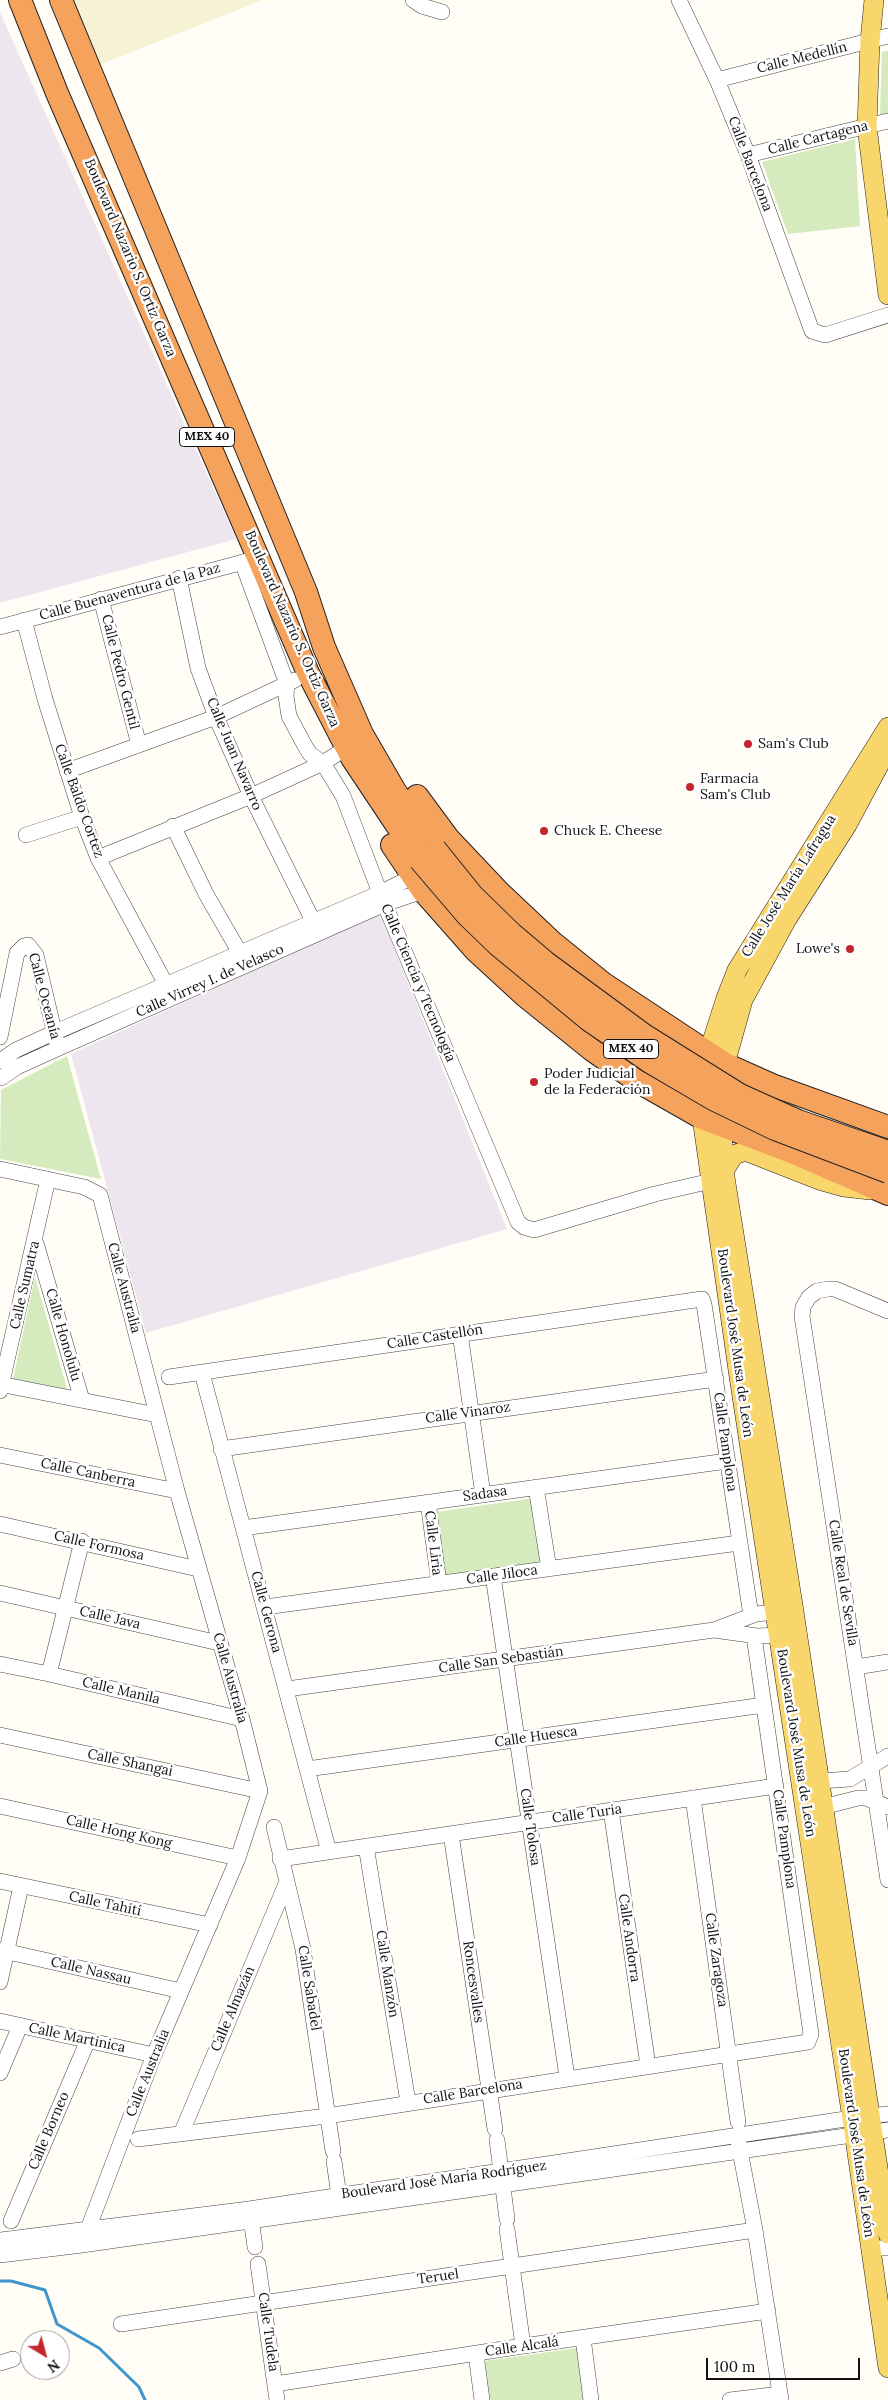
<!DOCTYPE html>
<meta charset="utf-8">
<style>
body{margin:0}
#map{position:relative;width:888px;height:2400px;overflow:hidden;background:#fffdf5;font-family:Lora,serif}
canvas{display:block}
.north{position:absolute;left:20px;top:2330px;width:50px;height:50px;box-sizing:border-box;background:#fff;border:1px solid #a0a0a0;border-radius:50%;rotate:143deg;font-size:14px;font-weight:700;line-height:20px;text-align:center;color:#111}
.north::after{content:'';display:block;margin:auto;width:18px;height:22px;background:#c4262e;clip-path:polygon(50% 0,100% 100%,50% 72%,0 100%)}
.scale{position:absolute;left:706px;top:2358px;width:154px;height:22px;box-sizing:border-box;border:2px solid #111;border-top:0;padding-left:6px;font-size:15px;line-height:18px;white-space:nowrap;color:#111;-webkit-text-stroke:4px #fff;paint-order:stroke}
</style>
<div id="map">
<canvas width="888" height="2400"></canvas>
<div class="north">N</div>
<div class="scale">100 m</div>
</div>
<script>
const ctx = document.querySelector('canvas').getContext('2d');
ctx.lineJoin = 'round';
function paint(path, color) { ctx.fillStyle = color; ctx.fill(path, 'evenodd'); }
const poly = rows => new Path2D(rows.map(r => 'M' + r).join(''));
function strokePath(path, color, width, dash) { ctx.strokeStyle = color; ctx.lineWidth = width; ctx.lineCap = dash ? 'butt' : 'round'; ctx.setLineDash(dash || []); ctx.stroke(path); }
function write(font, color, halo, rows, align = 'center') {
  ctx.font = font + ' Lora,serif'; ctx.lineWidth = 5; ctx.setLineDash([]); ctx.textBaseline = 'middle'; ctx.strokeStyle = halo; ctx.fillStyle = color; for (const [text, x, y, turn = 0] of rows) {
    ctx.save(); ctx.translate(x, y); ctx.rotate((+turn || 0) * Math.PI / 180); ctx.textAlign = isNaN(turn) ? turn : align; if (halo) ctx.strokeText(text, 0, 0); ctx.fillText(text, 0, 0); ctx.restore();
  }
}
const industrial = poly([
 [0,12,236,539,0,603],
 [380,913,507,1229,146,1333,71,1054]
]);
const farmland = poly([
 [70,0,263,0,99,65]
]);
const green = poly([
 [888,51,888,113,880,115,882,52],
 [855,139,860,226,788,234,762,162],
 [67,1056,77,1093,101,1179,0,1159,1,1090],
 [35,1277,68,1392,13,1379],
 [534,1498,543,1564,446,1577,437,1512],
 [577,2348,585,2400,490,2400,485,2361]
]);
const stream = poly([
 [0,2281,11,2281,45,2290,57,2324,99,2348,139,2387,145,2400]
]);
const minor = poly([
 [413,0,422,6,442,12],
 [679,0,717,80,748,155,812,331,825,335,888,315],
 [717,80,888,36],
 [748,155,888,121],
 [242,562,287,684,286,696,289,716,305,746,310,754,323,763,343,796,380,893,518,1222,524,1227,534,1230,655,1194,711,1181],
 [179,578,198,668,216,717,251,796,313,921],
 [101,599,139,745],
 [24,620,45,699,82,817,98,858,170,992],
 [0,627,251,560],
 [67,771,216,717,295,680],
 [173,826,206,894,240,953],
 [26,835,82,817],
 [98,858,251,796,323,763,346,748],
 [0,1037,17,953,24,946,28,945,36,955,57,1043],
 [0,1061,16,1050,53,1033,380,893,412,877],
 [1,1078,17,1067,59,1048,385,904,423,891],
 [0,1169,84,1187,100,1195,177,1491,242,1719,260,1791,238,1858,154,2055,82,2245],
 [36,1243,82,1400],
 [888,1311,835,1289,828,1289,817,1291,809,1297,803,1307,802,1316,888,1880],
 [460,1333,483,1495],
 [202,1373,329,1852],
 [169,1377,702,1299,704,1304,751,1616],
 [0,1384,157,1415],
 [0,1391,48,1179],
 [221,1449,716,1379],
 [0,1455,177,1491],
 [536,1487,549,1569],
 [428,1502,439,1583],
 [0,1524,198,1569],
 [243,1528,727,1461],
 [493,1576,567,2077],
 [0,1593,219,1643],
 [265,1607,739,1543],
 [714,1630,757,1636,779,1635],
 [0,1664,49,1674,242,1719],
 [856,1667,888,1662],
 [49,1674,82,1541],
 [287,1689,714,1630,756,1614,776,1612],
 [0,1735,260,1791],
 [307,1769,764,1705],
 [820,1781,850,1779,888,1756],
 [693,1798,738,2122],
 [0,1806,238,1858],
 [823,1807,858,1798,866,1798,888,1807],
 [611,1810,648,2066],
 [274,1827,303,1949,333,2151],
 [451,1834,495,2129],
 [366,1846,408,2102],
 [280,1859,776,1786],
 [0,1881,210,1925],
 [0,1950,181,1991],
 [0,1982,21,1886],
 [0,2021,154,2055],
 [0,2073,20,2026],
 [181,2134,286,1884],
 [138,2139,327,2116,808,2042,811,2034,754,1636],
 [497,2140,507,2219],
 [738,2140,755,2230,781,2400],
 [334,2161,339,2196],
 [250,2211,255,2247],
 [11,2221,88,2040],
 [507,2229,523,2346],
 [0,2240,249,2209,852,2118,888,2114],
 [871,2248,888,2248],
 [0,2255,82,2245,888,2130],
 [258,2264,277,2400],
 [121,2324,755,2230],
 [583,2338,591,2400],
 [476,2354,482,2400],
 [0,2363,13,2359],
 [275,2384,523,2346,768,2311],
 [730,2400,780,2394]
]);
const major = poly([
 [874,0,870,41,867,127,888,295],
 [707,1065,708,1054,726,998,737,970,888,727],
 [724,1076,725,1064,743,1000,787,919,847,825,887,750],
 [703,1105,702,1118,738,1370,852,2118,888,2368],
 [721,1113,724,1171,793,1605,888,2234],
 [724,1171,734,1155,745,1151,819,1180,844,1187,870,1190]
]);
const highway = poly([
 [20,0,57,93,308,673,352,758,420,860],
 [61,0,306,592,324,647,362,734,395,791,435,849],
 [417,796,448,838,499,892,552,942,604,984,725,1064,772,1085,888,1127],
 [392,845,423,891,476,951,525,996,592,1050,637,1081,702,1118,794,1153,888,1194]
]);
const highwayBridge = poly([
 [435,849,472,895,512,934,545,962,644,1035,740,1095,798,1121,888,1152],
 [420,860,467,915,498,945,589,1020,650,1062,713,1099,775,1129,888,1172]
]);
const markers = [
 [748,744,5,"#c4262e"],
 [690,787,5,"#c4262e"],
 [544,831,5,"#c4262e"],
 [850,949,5,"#c4262e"],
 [534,1082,5,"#c4262e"]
];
const shields = [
 [207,437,55],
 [631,1049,55]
];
const shieldNames = [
 ["MEX 40",207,437],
 ["MEX 40",631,1049]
];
const streetNames = [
 ["Calle Medellín",802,58,-14],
 ["Calle Cartagena",818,138,-14],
 ["Calle Barcelona",750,164,69],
 ["Boulevard Nazario S. Ortiz Garza",130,258,67],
 ["Calle Buenaventura de la Paz",130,592,-15],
 ["Boulevard Nazario S. Ortiz Garza",292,629,66],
 ["Calle Pedro Gentil",120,672,76],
 ["Calle Juan Navarro",234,754,67],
 ["Calle Baldo Cortez",79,801,70],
 ["Calle José María Lafragua",789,886,-58],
 ["Calle Virrey I. de Velasco",210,981,-24],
 ["Calle Ciencia y Tecnología",418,983,67],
 ["Calle Oceanía",44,996,75],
 ["Calle Sumatra",25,1285,-77],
 ["Calle Australia",124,1288,75],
 ["Calle Honolulu",63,1335,74],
 ["Calle Castellón",435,1337,-9],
 ["Boulevard José Musa de León",735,1343,82],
 ["Calle Vinaroz",468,1413,-8],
 ["Calle Pamplona",725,1442,82],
 ["Calle Canberra",88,1473,12],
 ["Sadasa",485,1494,-8],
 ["Calle Liria",433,1543,83],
 ["Calle Formosa",99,1546,13],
 ["Calle Jiloca",502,1575,-8],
 ["Calle Real de Sevilla",843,1583,81],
 ["Calle Gerona",266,1612,75],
 ["Calle Java",110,1618,13],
 ["Calle San Sebastián",501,1660,-8],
 ["Calle Australia",230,1678,74],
 ["Calle Manila",121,1691,13],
 ["Calle Huesca",536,1737,-8],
 ["Boulevard José Musa de León",796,1743,81],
 ["Calle Shangai",130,1763,12],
 ["Calle Turia",587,1814,-8],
 ["Calle Tolosa",530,1827,82],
 ["Calle Hong Kong",119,1832,13],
 ["Calle Pamplona",784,1839,82],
 ["Calle Tahití",105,1904,12],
 ["Calle Andorra",629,1938,82],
 ["Calle Zaragoza",716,1960,82],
 ["Calle Nassau",91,1971,13],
 ["Calle Manzón",387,1974,81],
 ["Roncesvalles",473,1982,82],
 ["Calle Sabadel",309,1988,81],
 ["Calle Almazán",233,2009,-67],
 ["Calle Martinica",77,2038,12],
 ["Calle Australia",148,2073,-68],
 ["Calle Barcelona",473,2092,-9],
 ["Calle Borneo",49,2131,-67],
 ["Boulevard José Musa de León",856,2143,82],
 ["Boulevard José María Rodríguez",444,2180,-8],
 ["Teruel",438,2277,-8],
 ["Calle Tudela",268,2332,82],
 ["Calle Alcalá",522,2347,-8]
];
const poiNames = [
 ["Sam's Club",758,744],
 ["Farmacia",700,779],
 ["Sam's Club",700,795],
 ["Chuck E. Cheese",554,831],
 ["Lowe's",840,949,"right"],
 ["Poder Judicial",544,1074],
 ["de la Federación",544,1090]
];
paint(industrial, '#eee6ef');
paint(farmland, '#f6f3d4');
paint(green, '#d5ebbd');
strokePath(stream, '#3f96cf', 3);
strokePath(minor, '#444', 16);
strokePath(major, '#222', 20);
strokePath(highway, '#222', 24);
strokePath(minor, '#fff', 15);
strokePath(major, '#f9d66b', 19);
strokePath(highway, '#f5a25d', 22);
strokePath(highwayBridge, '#222', 24, []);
strokePath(highwayBridge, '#f5a25d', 22);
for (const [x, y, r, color] of markers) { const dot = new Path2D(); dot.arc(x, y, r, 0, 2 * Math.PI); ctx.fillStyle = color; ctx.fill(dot); strokePath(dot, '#fff', 2); }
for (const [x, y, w] of shields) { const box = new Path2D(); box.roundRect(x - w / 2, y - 9.5, w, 19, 4); ctx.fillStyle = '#fff'; ctx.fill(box); strokePath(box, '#111', 1); }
write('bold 12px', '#111', null, shieldNames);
write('14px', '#111', '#fff', streetNames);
write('14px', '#111', '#fff', poiNames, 'left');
</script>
